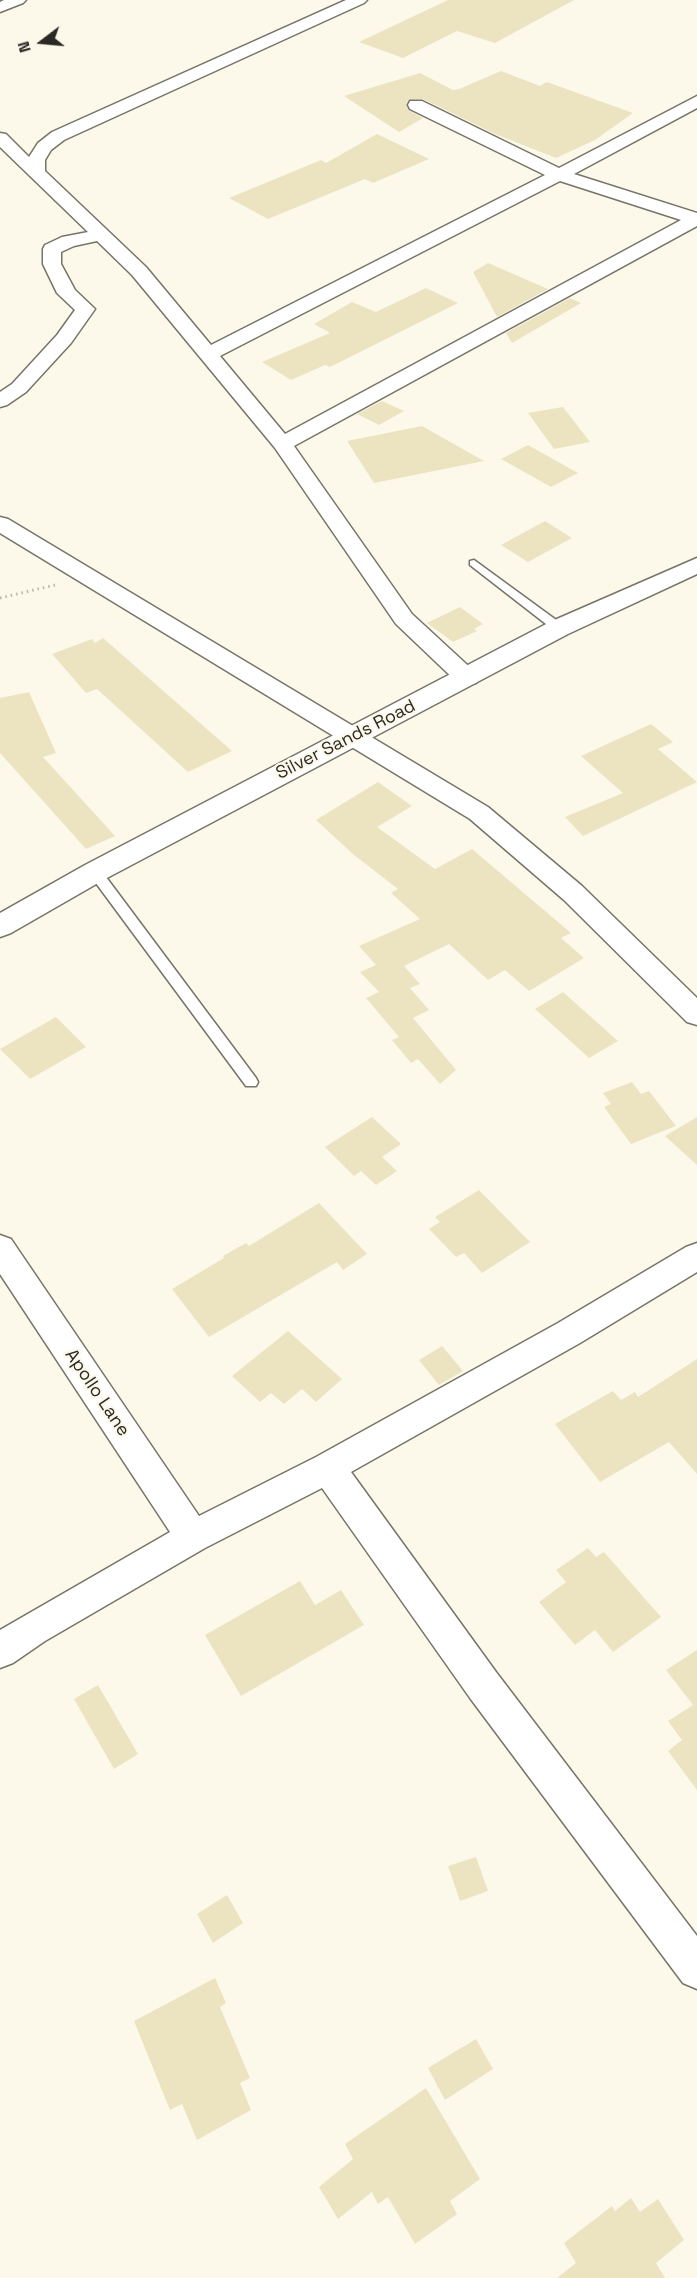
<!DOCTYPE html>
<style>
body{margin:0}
#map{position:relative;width:697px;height:2278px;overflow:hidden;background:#fcf9eb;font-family:"Space Grotesk",sans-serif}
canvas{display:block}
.north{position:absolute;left:12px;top:12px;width:60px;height:60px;-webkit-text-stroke:4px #fcf9eb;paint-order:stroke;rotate:254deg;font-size:16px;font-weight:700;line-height:24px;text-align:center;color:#2a2924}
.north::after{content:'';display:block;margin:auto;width:21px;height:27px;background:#2a2924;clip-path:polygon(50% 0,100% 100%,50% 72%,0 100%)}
</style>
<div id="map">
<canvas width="697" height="2278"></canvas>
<div class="north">N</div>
</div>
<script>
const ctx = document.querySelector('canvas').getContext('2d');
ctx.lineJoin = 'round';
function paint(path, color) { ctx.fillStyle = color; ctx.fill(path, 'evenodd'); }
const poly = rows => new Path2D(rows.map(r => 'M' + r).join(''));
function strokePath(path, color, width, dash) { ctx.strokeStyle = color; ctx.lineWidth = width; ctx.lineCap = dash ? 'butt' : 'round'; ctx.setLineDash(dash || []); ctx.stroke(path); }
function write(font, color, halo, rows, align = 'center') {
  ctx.font = font + ' "Space Grotesk",sans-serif'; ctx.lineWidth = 4.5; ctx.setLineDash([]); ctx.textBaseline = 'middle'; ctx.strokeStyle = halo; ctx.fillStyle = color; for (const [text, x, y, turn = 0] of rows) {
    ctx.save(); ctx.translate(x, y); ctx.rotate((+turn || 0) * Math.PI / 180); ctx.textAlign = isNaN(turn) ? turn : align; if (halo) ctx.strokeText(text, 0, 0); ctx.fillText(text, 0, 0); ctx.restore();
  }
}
const building = poly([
 [448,0,574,0,495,43,457,31,403,58,359,42],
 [501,71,540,86,547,82,633,113,595,140,556,158,495,134,423,99,408,100,406,104,408,110,423,118,399,132,344,96,420,73,453,90,459,89],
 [377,134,429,159,373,183,365,179,268,219,229,198,321,160,326,163],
 [488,263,548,289,497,317,473,272],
 [426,288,458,303,330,367,325,365,291,380,262,362,330,333,314,324,352,302,376,312],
 [570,298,581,303,512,343,506,333],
 [382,401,404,411,379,425,357,414],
 [563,407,590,442,554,449,528,413],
 [422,426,484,461,374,483,347,441],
 [528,445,578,473,551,487,501,459],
 [545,521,572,538,528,562,501,545],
 [460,607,483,624,474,629,477,631,453,642,427,623],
 [103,638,232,751,188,772,97,689,86,693,52,654,92,639,95,643],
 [29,692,56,753,43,757,115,836,86,849,0,753,0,698],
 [651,724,673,742,658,749,697,782,583,836,565,817,623,793,581,756],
 [378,782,412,806,377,827,435,869,472,849,571,933,561,938,584,958,529,991,505,970,488,980,449,944,404,966,420,984,410,988,429,1010,413,1018,456,1070,440,1084,418,1059,411,1063,392,1040,399,1037,366,998,379,992,360,972,376,965,359,946,420,919,391,893,398,889,354,855,316,820],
 [563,992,618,1041,589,1058,535,1009],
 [56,1017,86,1047,30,1079,0,1049],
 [632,1082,641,1094,649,1091,676,1126,631,1144,604,1107,611,1104,603,1093],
 [372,1117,401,1144,382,1157,397,1171,376,1185,361,1171,354,1176,325,1147],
 [697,1117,697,1165,665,1136],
 [479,1190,530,1242,482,1273,464,1253,456,1257,429,1229,440,1222,435,1217],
 [319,1203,367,1254,343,1270,337,1262,209,1337,172,1289,224,1258,223,1256,246,1243,249,1246],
 [288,1331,342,1379,316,1402,302,1389,284,1404,271,1393,260,1402,232,1376],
 [442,1346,463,1371,439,1385,419,1360],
 [697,1359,697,1474,669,1442,600,1482,555,1424,613,1391,621,1400,635,1392,638,1397],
 [588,1548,596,1557,604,1552,661,1617,613,1652,595,1630,575,1645,539,1602,566,1582,556,1570],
 [300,1581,315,1605,341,1590,364,1625,241,1696,205,1635],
 [697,1650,697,1790,668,1751,682,1740,668,1721,693,1705,666,1670],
 [98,1685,138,1754,114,1769,74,1699],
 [476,1857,488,1891,460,1901,448,1866],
 [227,1895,243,1923,213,1943,197,1914],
 [215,1978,226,2003,220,2007,250,2078,240,2083,251,2110,197,2140,182,2104,170,2110,134,2021],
 [476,2039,493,2069,445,2100,428,2068],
 [426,2088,480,2179,450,2201,457,2214,415,2244,388,2197,378,2204,372,2192,338,2219,319,2187,353,2159,345,2144],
 [631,2198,640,2212,658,2199,684,2240,656,2263,665,2278,557,2278,576,2263,564,2243,612,2206,615,2211]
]);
const path = poly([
 [0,598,55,585]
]);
const service = poly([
 [474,560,563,625,563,631,555,631,470,565,470,561,474,560],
 [95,867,100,869,256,1078,258,1082,256,1086,246,1086,90,875,88,872,95,867]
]);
const minor = poly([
 [4,0,26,0,23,3,0,12,0,2,4,0],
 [346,0,367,0,364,3,64,140,51,150,45,160,45,171,146,267,211,345,545,175,410,109,408,105,410,101,422,101,559,168,697,96,697,108,574,174,697,213,697,226,294,446,412,614,476,673,479,678,476,683,467,685,458,683,396,624,275,448,132,275,97,241,74,246,61,252,61,264,75,290,95,309,71,343,26,392,7,405,0,407,0,392,12,384,57,335,75,310,57,293,43,264,43,249,45,245,62,237,88,232,0,147,0,133,6,134,29,157,38,143,52,132,346,0],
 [560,181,681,220,285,434,220,356,560,181],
 [0,517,8,519,488,807,582,886,697,998,697,1025,687,1022,564,900,470,819,0,533,0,517],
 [0,1235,11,1239,199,1516,316,1457,558,1323,686,1247,697,1243,697,1272,580,1343,351,1472,496,1672,697,1936,697,1989,683,1983,470,1698,322,1488,205,1548,45,1641,13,1663,0,1668,0,1630,170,1532,0,1274,0,1235]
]);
const tertiary = poly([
 [697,558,697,574,568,634,105,879,11,933,0,937,0,913,85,865,550,622,697,558]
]);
const streetNames = [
 ["Silver Sands Road",346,740,-27],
 ["Apollo Lane",97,1393,56]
];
paint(building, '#ece4c1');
strokePath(service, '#777467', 3);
strokePath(minor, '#777467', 3);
strokePath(tertiary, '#777467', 3);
strokePath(path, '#b9b6ab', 3, [1.5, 4]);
paint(service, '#fff');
paint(minor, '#fff');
paint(tertiary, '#fff');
write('18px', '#2a2924', '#fcf9eb', streetNames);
</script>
